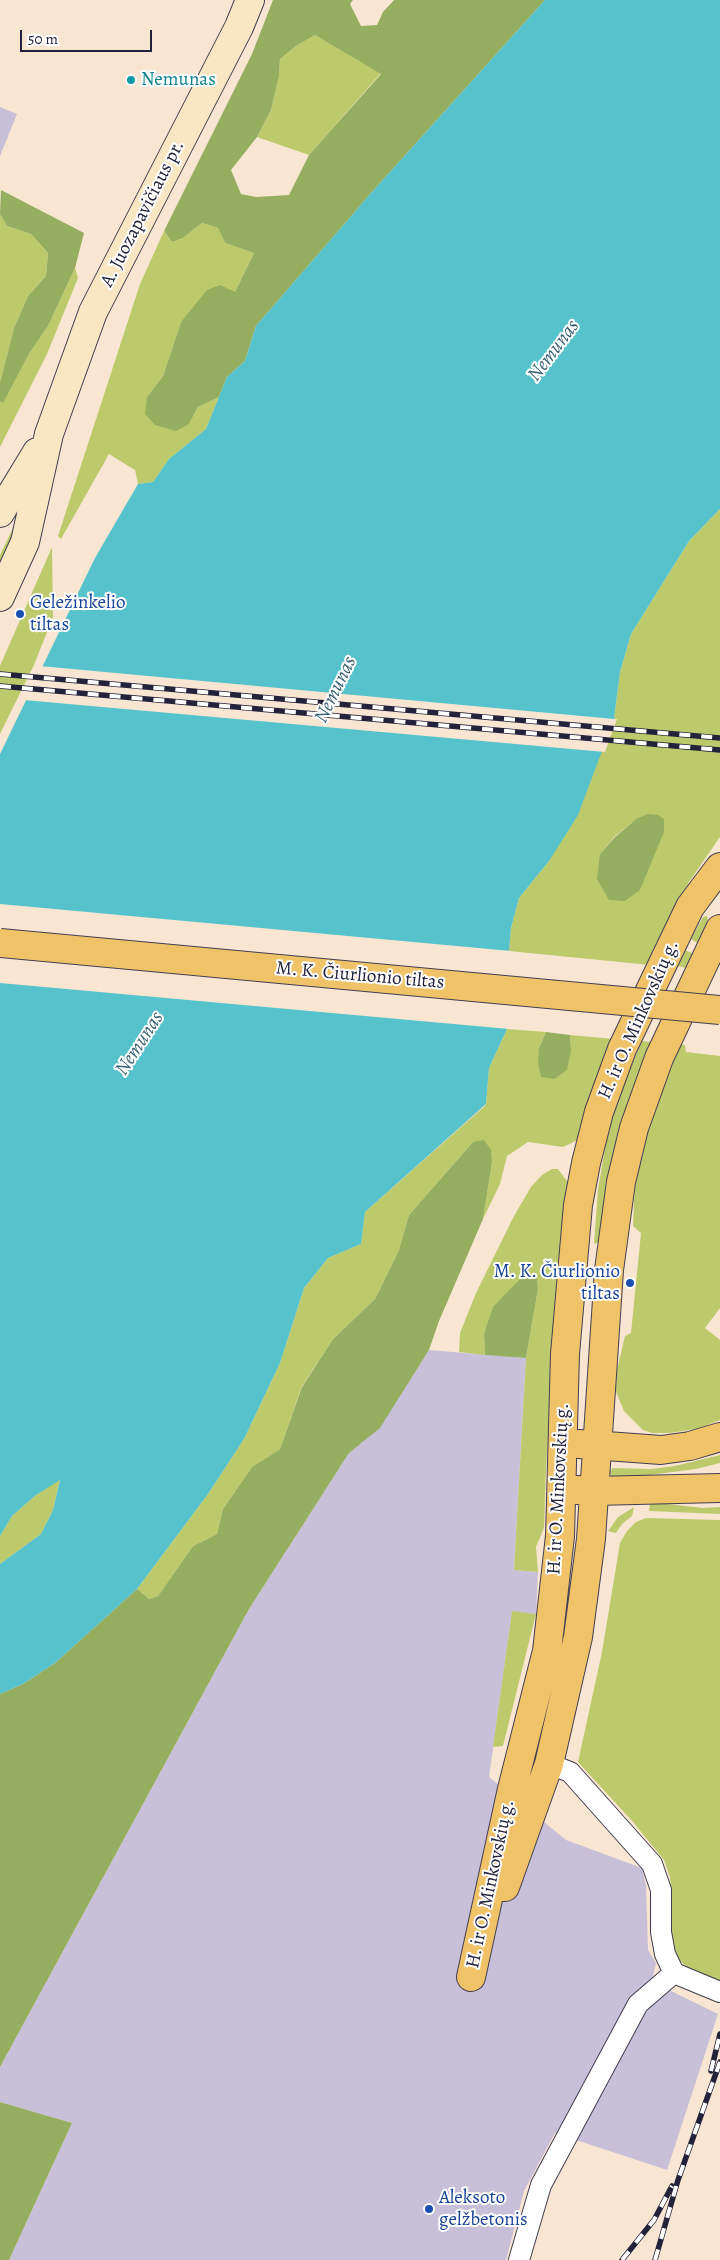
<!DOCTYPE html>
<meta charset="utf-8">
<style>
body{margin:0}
#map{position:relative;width:720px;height:2260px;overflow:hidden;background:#f8e6d2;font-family:Alegreya,serif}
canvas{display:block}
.scale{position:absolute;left:20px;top:30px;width:132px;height:22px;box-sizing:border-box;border:2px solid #22223b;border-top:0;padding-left:6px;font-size:15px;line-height:18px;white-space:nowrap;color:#22223b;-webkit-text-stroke:4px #fff;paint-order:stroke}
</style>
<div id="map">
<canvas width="720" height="2260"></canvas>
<div class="scale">50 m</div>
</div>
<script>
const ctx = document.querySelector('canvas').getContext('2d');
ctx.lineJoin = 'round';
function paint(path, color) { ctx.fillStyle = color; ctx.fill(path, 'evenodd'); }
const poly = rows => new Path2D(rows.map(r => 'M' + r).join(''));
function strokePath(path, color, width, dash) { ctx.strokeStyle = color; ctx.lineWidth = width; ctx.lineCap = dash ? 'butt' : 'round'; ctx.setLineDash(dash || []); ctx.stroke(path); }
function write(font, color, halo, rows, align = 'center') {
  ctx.font = font + ' Alegreya,serif'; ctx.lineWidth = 4; ctx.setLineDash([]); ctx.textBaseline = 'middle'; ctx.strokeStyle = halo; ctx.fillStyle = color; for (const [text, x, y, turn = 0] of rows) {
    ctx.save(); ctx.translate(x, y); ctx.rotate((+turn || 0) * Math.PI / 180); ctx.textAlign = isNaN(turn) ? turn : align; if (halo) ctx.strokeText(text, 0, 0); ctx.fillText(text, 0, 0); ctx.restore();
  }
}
const industrial = poly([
 [0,107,17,114,0,156],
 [429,1350,526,1358,514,1570,538,1572,536,1614,512,1612,489,1777,566,1840,642,1868,646,1886,648,1950,656,1963,653,1976,671,1991,718,2014,667,2170,555,2133,524,2191,506,2260,9,2260,72,2123,0,2102,0,2067,249,1609,349,1453,380,1427]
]);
const green = poly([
 [315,35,381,73,309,155,257,137,271,110,279,76,280,59,296,46],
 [0,214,7,226,31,234,48,253,46,276,28,296,14,328,0,383],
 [202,223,218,228,225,243,254,253,235,292,181,322,163,376,147,397,189,424,198,407,219,397,206,429,169,459,153,482,138,484,135,470,109,454,61,539,58,536,140,284,164,231,172,242,183,238],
 [75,268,78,278,47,354,0,447,0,401,3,402,29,354,48,326],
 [28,497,0,574,0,555],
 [720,509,720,837,689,882,650,965,509,951,511,928,519,898,549,861,614,719,620,672,631,634,689,541],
 [636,819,649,864,640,890,600,854,614,837],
 [52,547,53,617,34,665,0,734,0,666],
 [707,916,708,920,699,944,691,939,703,917],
 [685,950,694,954,688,968,676,966],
 [507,1029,546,1032,539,1048,541,1077,571,1051,570,1035,614,1039,583,1134,576,1141,563,1147,528,1142,507,1156,500,1184,483,1219,492,1163,473,1142,409,1215,399,1250,375,1299,333,1339,302,1386,280,1449,252,1467,223,1509,217,1534,193,1546,158,1596,149,1599,137,1589,208,1494,244,1439,280,1363,304,1288,328,1258,361,1244,365,1212,486,1105,489,1068],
 [642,1041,653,1042,609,1183,599,1242,594,1244,598,1189,608,1131,620,1093],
 [679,1044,685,1045,686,1052,720,1056,720,1308,705,1328,720,1340,720,1420,697,1429,669,1433,652,1433,643,1430,624,1411,616,1392,615,1378,625,1336,631,1333,641,1233,633,1226,635,1179,648,1128],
 [552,1169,558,1169,567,1181,568,1189,561,1238,546,1468,544,1528,536,1547,538,1572,514,1570,526,1358,538,1289,537,1278,484,1334,485,1355,459,1352,460,1333,476,1293,514,1216,531,1187,542,1175],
 [720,1455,720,1463,696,1469,634,1477,612,1476,609,1472,613,1468,651,1469,675,1466],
 [60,1479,53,1510,41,1534,0,1564,0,1536,12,1516,36,1495],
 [650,1502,703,1508,720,1507,720,1514,649,1511],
 [634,1507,632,1516,622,1524,616,1533,608,1531,618,1517],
 [646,1518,720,1520,720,1980,700,1975,685,1966,675,1955,671,1935,672,1896,670,1877,664,1860,633,1822,578,1762,602,1652,620,1543,627,1531,636,1522],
 [512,1611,536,1614,503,1746,493,1747]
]);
const forest = poly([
 [273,0,353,0,350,4,361,26,377,25,383,12,394,0,545,0,372,192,256,326,245,361,227,377,219,397,198,407,189,424,176,431,155,425,145,414,147,397,163,376,181,322,207,290,220,285,235,292,254,253,225,243,218,228,202,223,183,238,172,242,164,231,252,54],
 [315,35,381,74,309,155,289,195,256,197,241,194,231,170,257,137,271,110,279,76,280,59,296,46],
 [1,190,84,233,75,268,48,326,29,354,3,403,0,401,0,383,14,328,28,296,46,276,48,253,31,234,7,226,0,214],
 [648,814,658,815,664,819,664,832,640,890,625,901,609,900,597,879,600,854,614,838,636,819],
 [546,1032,570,1035,571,1051,567,1070,554,1079,541,1077,538,1064,539,1048],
 [484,1140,491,1150,492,1163,483,1219,439,1321,429,1350,380,1428,349,1453,249,1609,0,2067,0,1694,23,1684,55,1663,137,1589,149,1599,158,1596,193,1546,217,1534,223,1509,252,1467,280,1449,302,1387,333,1339,375,1299,399,1250,409,1215,473,1142],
 [525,1275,532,1275,537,1278,538,1289,526,1358,485,1355,484,1334,493,1307,513,1286],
 [0,2102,72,2123,9,2260,0,2260]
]);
const water = poly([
 [545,0,720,0,720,509,689,541,631,634,620,672,614,719,578,815,549,861,519,898,511,928,509,951,507,1029,489,1068,486,1104,365,1212,361,1244,328,1258,304,1288,280,1363,244,1439,208,1494,137,1589,55,1663,23,1684,0,1694,0,1564,41,1534,53,1510,60,1480,36,1495,12,1516,0,1536,0,754,95,558,138,484,153,482,169,459,206,429,227,377,245,361,256,326,372,192]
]);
const pier = poly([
 [40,666,614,719,617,719,605,752,24,700],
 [0,904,511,951,509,1029,0,983]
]);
const street = poly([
 [549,1764,570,1772,652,1864,661,1890,661,1932,665,1954,674,1973,720,1992],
 [519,2260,541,2185,638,2004,674,1973]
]);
const secondary = poly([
 [0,513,37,452],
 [0,597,25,542,49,434,93,312,239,27,250,0]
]);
const primary = poly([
 [579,1444,661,1450,690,1446,720,1437],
 [577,1490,594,1491,720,1488],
 [505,1887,549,1764,578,1637,591,1539,609,1270,621,1182,634,1128,659,1058,720,929],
 [471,1977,512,1789,547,1651,560,1536,565,1354,578,1205,586,1163,599,1112,622,1049,690,907,720,867]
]);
const rail = poly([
 [0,674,720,738],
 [0,686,720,750],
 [711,2071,720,2034],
 [622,2260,654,2220,672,2186],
 [655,2260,678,2180,720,2062]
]);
const primaryBridge = poly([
 [0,943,720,1010]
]);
const markers = [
 [131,80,5,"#0f9aa8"],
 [20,614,5,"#1a4fb4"],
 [630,1283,5,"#1a4fb4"],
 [429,2209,5,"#1a4fb4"]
];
const cultureNames = [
 ["Nemunas",141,80]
];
const streetNames = [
 ["A. Juozapavičiaus pr.",143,214,-63],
 ["M. K. Čiurlionio tiltas",360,976,5],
 ["H. ir O. Minkovskių g.",639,1020,-66],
 ["H. ir O. Minkovskių g.",559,1489,-87],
 ["H. ir O. Minkovskių g.",491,1884,-78]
];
const transitNames = [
 ["Geležinkelio",30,603],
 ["tiltas",30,625],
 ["M. K. Čiurlionio",620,1272,"right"],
 ["tiltas",620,1294,"right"],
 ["Aleksoto",439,2198],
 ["gelžbetonis",439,2220]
];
const waterNames = [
 ["Nemunas",554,351,-53],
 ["Nemunas",336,690,-64],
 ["Nemunas",140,1044,-57]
];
paint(industrial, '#c8bfd8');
paint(green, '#bdca6c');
paint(forest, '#96ae60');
paint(water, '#56c3cc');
paint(pier, '#f8e6d2');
strokePath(street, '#423f52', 22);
strokePath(secondary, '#423f52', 30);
strokePath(primary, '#423f52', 30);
strokePath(street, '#fff', 20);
strokePath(secondary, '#f9e7c3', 28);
strokePath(primary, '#f1c369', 28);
strokePath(rail, '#22223b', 5.5);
strokePath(rail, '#fff', 4, [11]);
strokePath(primaryBridge, '#423f52', 30, []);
strokePath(primaryBridge, '#f1c369', 28);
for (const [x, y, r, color] of markers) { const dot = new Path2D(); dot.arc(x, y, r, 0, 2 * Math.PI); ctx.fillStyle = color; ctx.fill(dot); strokePath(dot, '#fff', 2); }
write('19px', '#0d838f', '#fff', cultureNames, 'left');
write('19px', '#22223b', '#fff', streetNames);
write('19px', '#164399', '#fff', transitNames, 'left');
write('italic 20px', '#376275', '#fff', waterNames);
</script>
